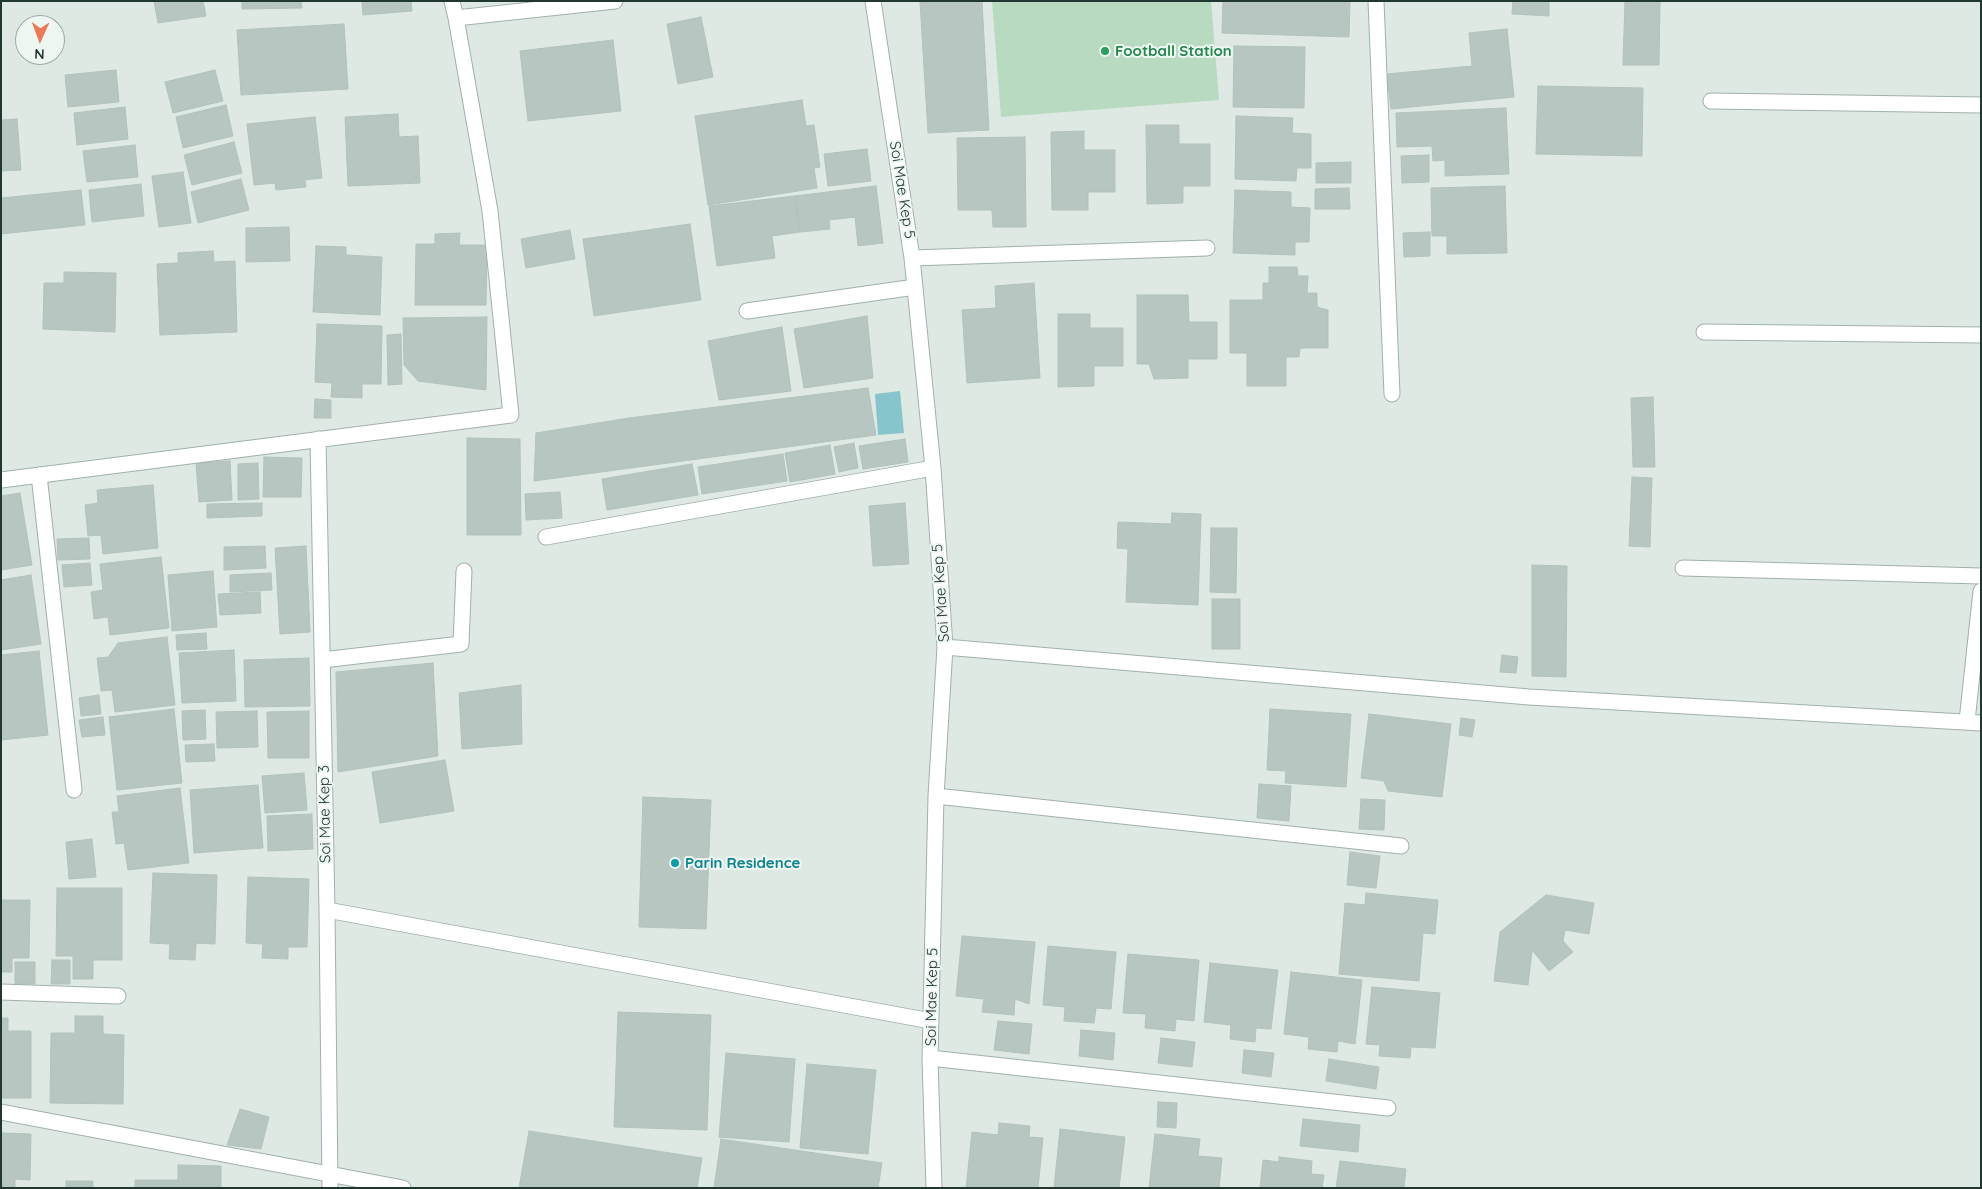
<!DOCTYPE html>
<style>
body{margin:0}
#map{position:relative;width:1982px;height:1189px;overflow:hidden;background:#dee9e4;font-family:Quicksand,sans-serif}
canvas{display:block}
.frame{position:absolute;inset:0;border:2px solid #203831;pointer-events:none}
.north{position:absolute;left:15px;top:15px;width:50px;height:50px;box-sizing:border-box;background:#eef6f2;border:1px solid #9caaa5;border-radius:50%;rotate:182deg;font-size:14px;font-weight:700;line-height:20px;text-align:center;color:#203831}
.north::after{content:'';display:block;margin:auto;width:18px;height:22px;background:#eb7a5a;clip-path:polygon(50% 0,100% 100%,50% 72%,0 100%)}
</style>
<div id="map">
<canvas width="1982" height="1189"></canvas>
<div class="frame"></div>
<div class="north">N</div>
</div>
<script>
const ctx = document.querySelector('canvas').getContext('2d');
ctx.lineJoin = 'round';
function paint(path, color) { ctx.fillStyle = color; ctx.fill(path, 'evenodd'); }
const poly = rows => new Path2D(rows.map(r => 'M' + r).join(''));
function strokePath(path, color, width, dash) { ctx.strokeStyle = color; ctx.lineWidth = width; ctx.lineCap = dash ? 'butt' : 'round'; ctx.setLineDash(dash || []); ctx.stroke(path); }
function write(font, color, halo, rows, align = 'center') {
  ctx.font = font + ' Quicksand,sans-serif'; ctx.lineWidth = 4; ctx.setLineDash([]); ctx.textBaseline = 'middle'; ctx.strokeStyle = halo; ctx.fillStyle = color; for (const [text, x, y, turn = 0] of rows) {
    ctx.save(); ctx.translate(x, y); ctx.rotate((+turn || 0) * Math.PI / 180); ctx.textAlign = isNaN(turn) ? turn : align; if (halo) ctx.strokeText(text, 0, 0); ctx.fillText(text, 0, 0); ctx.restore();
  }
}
const green = poly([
 [992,1,1211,1,1219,100,1001,117]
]);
const water = poly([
 [900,391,904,433,878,435,875,394]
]);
const building = poly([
 [154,1,203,1,206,16,158,23,154,1],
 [242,1,301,1,302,8,242,9,242,1],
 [362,1,411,1,412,11,363,15,362,1],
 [920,1,982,1,989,130,928,133,920,1],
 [1223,1,1350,1,1349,37,1222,33,1223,1],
 [1513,1,1549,1,1549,16,1512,14,1513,1],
 [1625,1,1660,1,1659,65,1623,65,1625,1],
 [701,17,713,77,678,84,667,24,701,17],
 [344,24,348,89,241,95,237,30,344,24],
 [1507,29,1514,97,1391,109,1387,74,1472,66,1469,33,1507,29],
 [613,40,621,111,528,121,520,51,613,40],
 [1234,46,1305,47,1304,108,1233,107,1234,46],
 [116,70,119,102,68,107,65,75,116,70],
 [215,70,223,101,173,113,165,82,215,70],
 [1538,86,1643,88,1642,156,1536,154,1538,86],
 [802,100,806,126,814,125,820,167,814,168,817,188,708,205,695,116,802,100],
 [226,105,233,136,183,148,176,117,226,105],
 [125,107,128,139,77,145,74,113,125,107],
 [1506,108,1509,174,1445,176,1445,160,1433,161,1432,146,1397,147,1396,113,1506,108],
 [398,114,399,137,418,136,420,183,348,186,345,117,398,114],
 [1236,116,1293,118,1292,133,1311,134,1311,168,1297,168,1296,181,1235,179,1236,116],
 [315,117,322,178,305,180,306,187,276,190,275,183,254,185,247,124,315,117],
 [17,119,21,170,1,171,1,120,17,119],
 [1146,125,1179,125,1179,144,1210,144,1210,186,1183,186,1183,203,1147,204,1146,125],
 [1084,131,1084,150,1115,150,1115,192,1088,192,1088,210,1052,210,1051,132,1084,131],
 [1025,137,1026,227,993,227,992,210,958,210,957,138,1025,137],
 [234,142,242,173,192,185,184,155,234,142],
 [135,145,138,177,87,182,83,151,135,145],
 [867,149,871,181,828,186,824,154,867,149],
 [1429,155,1429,182,1402,183,1401,156,1429,155],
 [1351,162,1351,183,1316,183,1316,163,1351,162],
 [183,172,191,223,159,227,152,176,183,172],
 [241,179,249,210,198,223,191,192,241,179],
 [141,184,144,216,92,222,89,190,141,184],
 [876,186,883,243,858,246,855,217,829,220,830,229,800,232,795,196,876,186],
 [1505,186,1507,253,1447,254,1447,236,1432,236,1431,188,1505,186],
 [1349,188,1350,209,1315,209,1315,189,1349,188],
 [81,190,85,225,1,234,1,198,81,190],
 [1235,190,1291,192,1291,207,1310,208,1309,242,1295,242,1295,255,1233,253,1235,190],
 [795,196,800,232,772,236,775,258,717,266,709,206,795,196],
 [690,224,701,300,594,316,583,239,690,224],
 [289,227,290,261,246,262,246,228,289,227],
 [570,230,575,259,526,268,521,239,570,230],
 [1430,232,1430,256,1404,257,1403,233,1430,232],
 [460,233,459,245,487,245,486,305,415,305,416,244,435,244,435,234,460,233],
 [316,246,346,247,346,255,382,257,380,315,313,312,316,246],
 [213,251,214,262,235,261,237,332,160,335,157,264,178,263,178,253,213,251],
 [1269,267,1297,267,1298,276,1308,276,1307,293,1317,293,1317,307,1328,310,1328,348,1300,348,1299,357,1286,357,1286,386,1247,386,1247,353,1230,353,1230,300,1263,300,1263,283,1269,283,1269,267],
 [64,272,116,273,115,332,43,329,44,283,64,283,64,272],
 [1034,283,1040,378,967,383,962,310,996,308,995,286,1034,283],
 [1137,295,1188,295,1189,322,1217,322,1217,359,1188,359,1188,378,1154,379,1149,364,1137,364,1137,295],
 [1058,314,1090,314,1090,328,1123,328,1123,366,1094,366,1094,386,1058,387,1058,314],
 [867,316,873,378,804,388,794,329,867,316],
 [487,317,486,390,418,381,404,365,403,318,487,317],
 [317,324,382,326,381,384,362,384,362,398,331,397,332,383,315,382,317,324],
 [782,327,791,391,719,400,708,341,782,327],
 [401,334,402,384,388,385,387,335,401,334],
 [868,388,876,435,534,481,536,433,629,418,868,388],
 [1653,397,1655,467,1633,467,1631,398,1653,397],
 [315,399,331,400,331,418,314,418,315,399],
 [467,438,520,439,521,535,467,535,467,438],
 [905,439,908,462,863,469,859,446,905,439],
 [854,443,858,468,839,472,834,447,854,443],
 [830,445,835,474,790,482,785,453,830,445],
 [783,454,787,481,702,494,698,467,783,454],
 [264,457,302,458,301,497,263,497,264,457],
 [230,461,232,500,199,502,196,463,230,461],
 [258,463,259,499,238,500,238,464,258,463],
 [692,464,698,495,607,510,602,479,692,464],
 [1632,477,1652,478,1650,547,1629,546,1632,477],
 [153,485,158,548,103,554,101,535,88,536,85,505,98,503,97,490,153,485],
 [560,492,562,518,526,520,525,494,560,492],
 [20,493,32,565,1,570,1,496,20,493],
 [262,503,262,516,207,518,207,504,262,503],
 [905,503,909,564,873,566,869,506,905,503],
 [1172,513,1201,514,1198,605,1126,602,1128,549,1117,548,1118,522,1171,524,1172,513],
 [1211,528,1237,528,1236,593,1210,592,1211,528],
 [89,538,90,559,58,560,57,539,89,538],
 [265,546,266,568,224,570,224,547,265,546],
 [306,546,310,632,280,634,275,548,306,546],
 [161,557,169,628,110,635,108,617,94,619,91,592,103,590,100,564,161,557],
 [90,563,92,585,64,587,62,565,90,563],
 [1532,565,1567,566,1566,677,1532,676,1532,565],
 [213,571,217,627,172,631,168,575,213,571],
 [271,573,272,590,230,592,230,575,271,573],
 [31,575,41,644,1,650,1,580,31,575],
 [260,592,261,613,220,615,218,594,260,592],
 [1212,599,1240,599,1240,649,1212,649,1212,599],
 [206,633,207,649,177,650,176,635,206,633],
 [167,637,175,705,115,712,112,690,101,691,97,658,108,657,118,643,167,637],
 [234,650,236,701,182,703,179,653,234,650],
 [39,651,48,735,1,740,1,655,39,651],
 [1502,655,1518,657,1516,673,1500,672,1502,655],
 [309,658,310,706,245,707,244,660,309,658],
 [433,663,438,756,338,772,336,672,433,663],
 [521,685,522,744,462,749,459,693,521,685],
 [99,695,101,714,81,716,79,698,99,695],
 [174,709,182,783,117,790,109,717,174,709],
 [1270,709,1351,714,1346,787,1285,783,1286,771,1267,770,1270,709],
 [205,710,206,739,183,740,182,711,205,710],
 [257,711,258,747,217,748,216,712,257,711],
 [309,711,309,758,268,758,267,712,309,711],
 [1369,714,1451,724,1442,797,1388,791,1384,781,1361,778,1369,714],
 [103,717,105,735,82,737,79,720,103,717],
 [1461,718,1475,720,1472,737,1459,735,1461,718],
 [214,744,215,761,186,762,185,745,214,744],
 [445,760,454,811,380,823,372,772,445,760],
 [304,773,307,810,265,813,262,776,304,773],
 [1259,784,1291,786,1289,821,1257,818,1259,784],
 [258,785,263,848,194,853,190,790,258,785],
 [180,788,189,863,128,870,124,843,116,844,112,812,119,812,117,796,180,788],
 [643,797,711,800,706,929,639,927,643,797],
 [1361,799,1385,800,1384,830,1359,829,1361,799],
 [312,814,313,849,268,851,267,816,312,814],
 [92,839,96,877,69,879,66,842,92,839],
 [1350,852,1380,856,1376,888,1347,885,1350,852],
 [153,873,217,875,215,944,196,943,195,960,169,959,170,944,150,943,153,873],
 [248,877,309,879,307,947,288,947,288,959,262,958,263,944,246,943,248,877],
 [57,888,122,888,122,960,93,960,93,979,73,979,73,956,56,956,57,888],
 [1366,893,1438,900,1435,934,1423,933,1419,981,1339,974,1345,903,1365,905,1366,893],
 [1546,895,1594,903,1589,934,1565,930,1563,941,1573,952,1549,971,1532,950,1528,985,1494,981,1500,932,1546,895],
 [1,900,30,900,29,958,12,958,12,972,1,972,1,900],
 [962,936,1035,942,1029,1004,1015,999,1014,1015,982,1012,984,999,956,996,962,936],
 [1048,946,1116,952,1111,1009,1096,1008,1094,1023,1064,1021,1065,1007,1043,1005,1048,946],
 [1128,954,1199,960,1194,1021,1176,1019,1175,1031,1145,1028,1146,1014,1123,1013,1128,954],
 [52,960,70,960,70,984,51,984,52,960],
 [15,962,35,962,35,984,15,984,15,962],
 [1210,963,1278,970,1271,1029,1256,1028,1255,1042,1230,1039,1231,1025,1204,1022,1210,963],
 [1291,972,1362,980,1355,1044,1338,1041,1337,1052,1308,1049,1309,1037,1284,1034,1291,972],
 [1372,987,1440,993,1435,1048,1411,1047,1410,1058,1379,1056,1380,1045,1366,1044,1372,987],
 [618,1012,711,1015,707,1130,614,1127,618,1012],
 [75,1016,103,1016,103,1034,124,1035,123,1104,50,1103,51,1033,75,1033,75,1016],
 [1,1018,8,1018,8,1031,31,1031,31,1098,1,1098,1,1018],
 [998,1021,1032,1024,1029,1054,994,1050,998,1021],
 [1081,1030,1115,1033,1113,1060,1079,1056,1081,1030],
 [1161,1038,1195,1042,1192,1067,1158,1063,1161,1038],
 [1244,1050,1274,1053,1271,1077,1242,1073,1244,1050],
 [726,1053,795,1059,789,1142,719,1137,726,1053],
 [1329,1059,1379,1067,1376,1089,1326,1081,1329,1059],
 [807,1064,876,1070,868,1154,800,1148,807,1064],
 [1158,1102,1177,1103,1176,1128,1157,1127,1158,1102],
 [240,1109,269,1117,261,1149,227,1145,240,1109],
 [1303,1119,1360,1125,1358,1152,1300,1146,1303,1119],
 [999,1123,1030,1126,1029,1137,1043,1138,1038,1188,966,1188,972,1132,998,1135,999,1123],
 [1060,1129,1125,1137,1119,1188,1054,1188,1060,1129],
 [529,1131,702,1158,697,1188,519,1188,529,1131],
 [2,1133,31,1134,30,1180,15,1179,15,1188,1,1188,2,1133],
 [1155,1134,1200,1139,1198,1156,1222,1158,1219,1188,1149,1188,1155,1134],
 [721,1139,882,1163,878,1188,714,1188,721,1139],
 [1279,1157,1312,1161,1311,1174,1324,1175,1322,1188,1260,1188,1263,1160,1279,1162,1279,1157],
 [1340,1161,1406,1169,1404,1188,1336,1188,1340,1161],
 [178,1165,221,1166,221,1188,135,1188,135,1180,178,1180,178,1165],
 [66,1181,93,1181,93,1188,66,1188,66,1181]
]);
const street = poly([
 [452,1,456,18],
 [873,1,912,258,933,468,945,647,936,796,930,1058,934,1188],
 [1376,1,1392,394],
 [1711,101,1981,105],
 [912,258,1207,248],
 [747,311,915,287],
 [1704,332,1981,335],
 [318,439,327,910,330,1188],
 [39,475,74,790],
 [1,480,511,415,490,211,456,18,615,1],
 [546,537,933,468],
 [1683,568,1981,576],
 [945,647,1529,697,1981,723],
 [322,660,461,644,464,571],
 [1967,721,1981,591],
 [936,796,1401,846],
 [327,910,931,1021],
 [1,992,118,996],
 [930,1058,1388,1108],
 [1,1112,403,1188]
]);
const markers = [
 [1105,51,5,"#2e9e5b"],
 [675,863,5,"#0f9aa8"]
];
const leisureNames = [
 ["Football Station",1115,51]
];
const streetNames = [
 ["Soi Mae Kep 5",902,190,81],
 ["Soi Mae Kep 5",941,593,-94],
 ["Soi Mae Kep 3",325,814,-91],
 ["Soi Mae Kep 5",932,997,-89]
];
const cultureNames = [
 ["Parin Residence",685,863]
];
paint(green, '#b8dac0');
paint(water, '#88c4cc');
paint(building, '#b7c6c0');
strokePath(building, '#b1c2bb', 1);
strokePath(street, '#a1b0ab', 17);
strokePath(street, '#fff', 15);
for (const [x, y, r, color] of markers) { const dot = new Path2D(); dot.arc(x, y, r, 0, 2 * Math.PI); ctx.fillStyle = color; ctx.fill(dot); strokePath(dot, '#eef6f2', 2); }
write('bold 15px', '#27864d', '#eef6f2', leisureNames, 'left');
write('15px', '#203831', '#eef6f2', streetNames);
write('bold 15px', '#0d838f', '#eef6f2', cultureNames, 'left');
</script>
